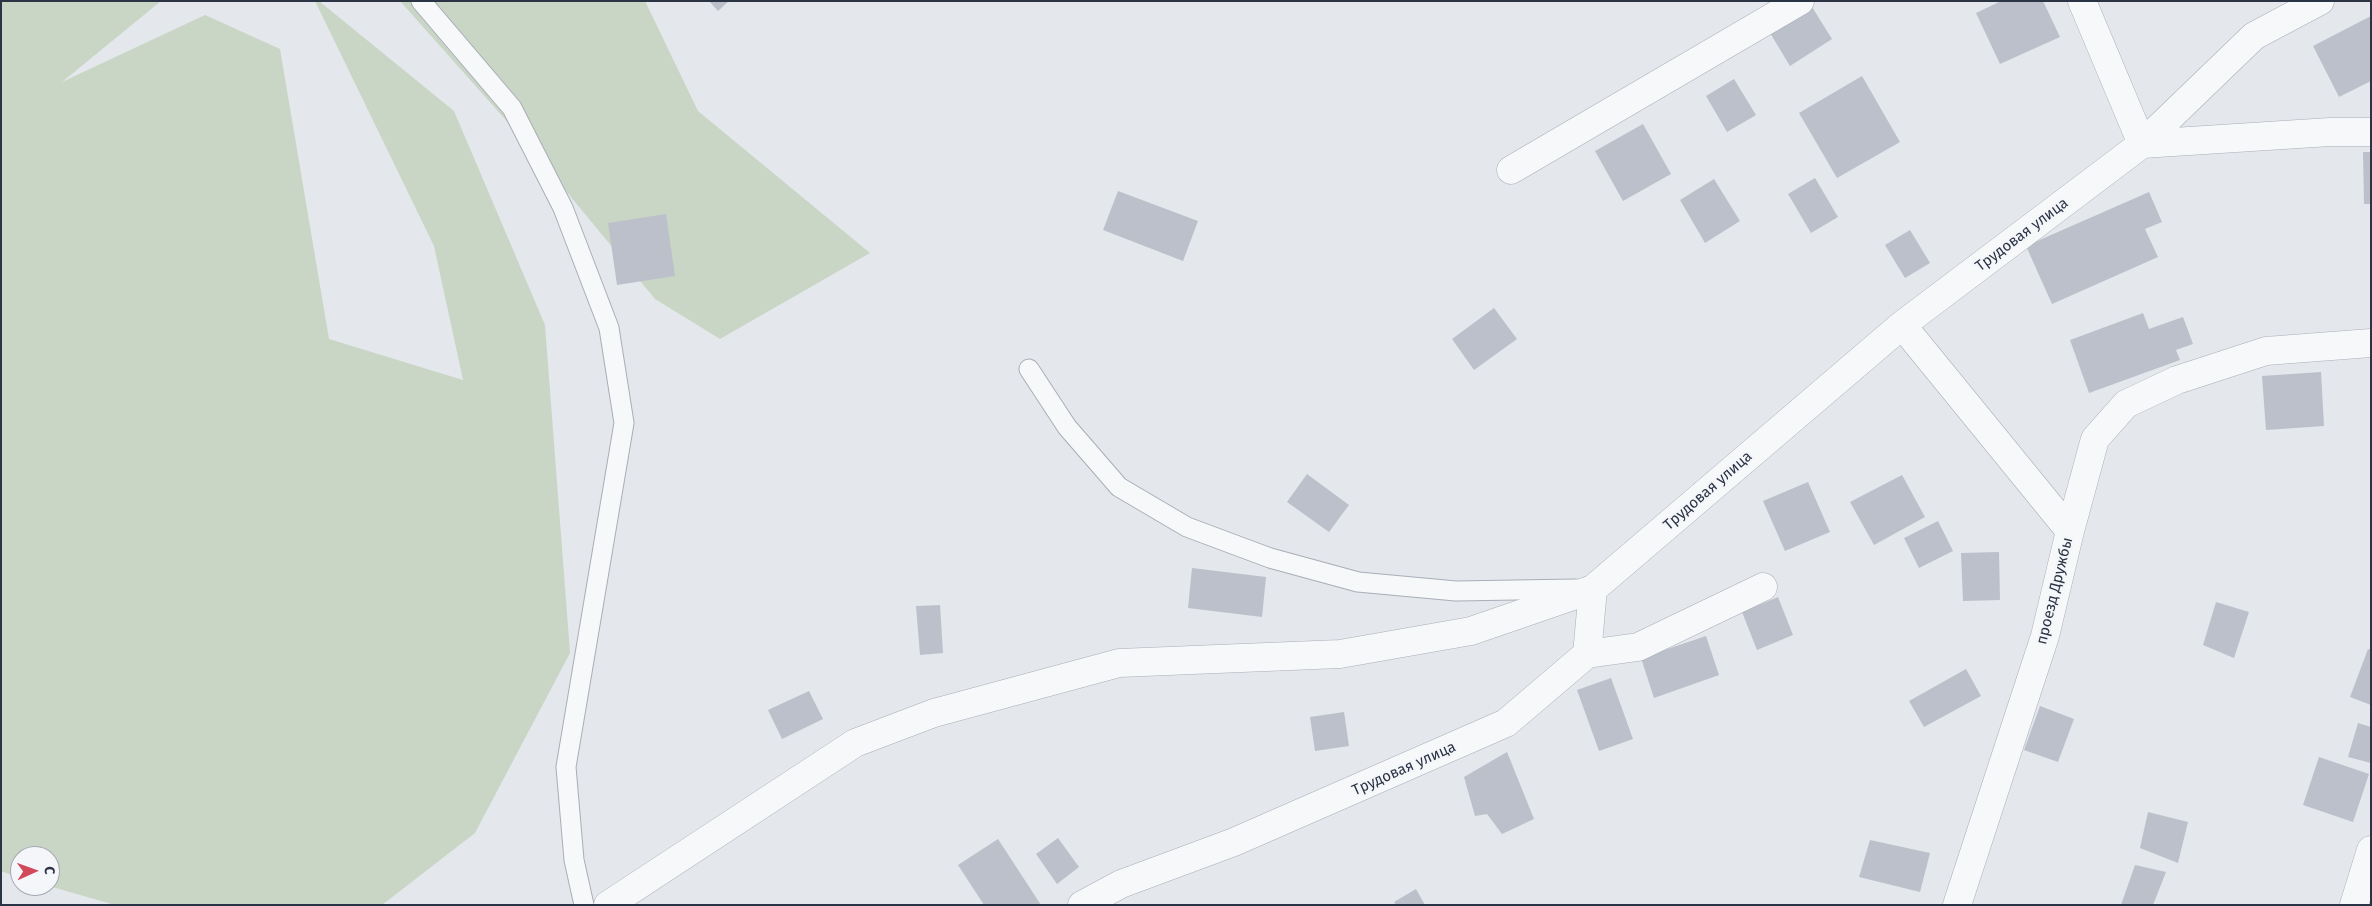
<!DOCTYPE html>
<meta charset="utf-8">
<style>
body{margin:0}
#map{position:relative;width:2372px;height:906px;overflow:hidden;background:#e4e7ec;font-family:"Fira Sans",sans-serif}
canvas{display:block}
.frame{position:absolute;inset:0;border:2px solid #2b3445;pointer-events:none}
.north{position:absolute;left:10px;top:846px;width:50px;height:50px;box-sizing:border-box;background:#f4f6f9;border:1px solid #a4a8b1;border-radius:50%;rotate:88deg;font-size:14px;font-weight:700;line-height:20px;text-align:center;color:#2b3445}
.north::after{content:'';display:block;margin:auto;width:18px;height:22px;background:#d1495b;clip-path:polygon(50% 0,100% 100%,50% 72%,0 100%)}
</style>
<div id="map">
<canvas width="2372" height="906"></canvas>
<div class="frame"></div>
<div class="north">С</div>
</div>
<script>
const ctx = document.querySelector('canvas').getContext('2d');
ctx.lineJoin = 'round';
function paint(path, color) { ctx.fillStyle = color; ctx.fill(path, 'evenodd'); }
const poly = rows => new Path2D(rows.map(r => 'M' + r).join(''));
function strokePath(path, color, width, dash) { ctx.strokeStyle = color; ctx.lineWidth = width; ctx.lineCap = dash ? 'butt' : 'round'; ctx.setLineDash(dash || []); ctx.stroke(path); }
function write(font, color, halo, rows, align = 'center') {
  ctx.font = font + ' "Fira Sans",sans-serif'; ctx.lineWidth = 4.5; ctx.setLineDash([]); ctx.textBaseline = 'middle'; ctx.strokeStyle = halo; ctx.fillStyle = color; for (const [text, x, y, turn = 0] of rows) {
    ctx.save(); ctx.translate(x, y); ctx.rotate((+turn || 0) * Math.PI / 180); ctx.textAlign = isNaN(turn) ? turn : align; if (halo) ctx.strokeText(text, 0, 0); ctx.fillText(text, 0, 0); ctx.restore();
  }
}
const green = poly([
 [1,1,161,1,62,82,205,15,280,49,329,339,463,380,434,246,315,1,319,1,454,111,545,325,570,653,475,833,382,905,115,905,49,886,50,856,20,856,20,878,1,871],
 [400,1,645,1,698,111,870,253,720,339,655,299,528,145]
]);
const building = poly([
 [709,1,729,1,718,11],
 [2001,1,2043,1,2060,37,2000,64,1976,13],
 [1812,7,1832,39,1790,66,1770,33],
 [2371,16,2371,81,2339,97,2313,46],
 [1862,76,1900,142,1837,178,1799,113],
 [1734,79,1756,115,1727,132,1706,96],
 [1643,124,1671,174,1623,201,1595,151],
 [2363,152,2371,152,2371,204,2364,204],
 [1815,178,1838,217,1811,233,1788,194],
 [1714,179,1740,221,1705,243,1680,200],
 [1118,191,1198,221,1183,261,1103,230],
 [2149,192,2162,222,2145,229,2158,257,2052,304,2026,246],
 [666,214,675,276,617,285,608,223],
 [1910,230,1930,263,1905,278,1885,245],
 [1494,308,1517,339,1474,370,1452,339],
 [2143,313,2149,329,2183,317,2193,344,2176,350,2180,360,2089,393,2070,340],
 [2321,372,2324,426,2266,430,2262,376],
 [1307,474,1349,505,1329,532,1287,502],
 [1902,475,1925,517,1874,545,1850,502],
 [1808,482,1830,532,1785,551,1763,501],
 [1938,521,1953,551,1919,568,1904,538],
 [1999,552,2000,600,1963,601,1961,553],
 [1192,568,1266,577,1262,617,1188,608],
 [1778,597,1793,635,1757,650,1742,612],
 [2216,602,2249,612,2234,658,2203,645],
 [940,605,943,653,920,655,916,606],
 [1706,636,1719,675,1654,698,1641,658],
 [2368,649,2371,650,2371,705,2350,697],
 [1966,669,1981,696,1924,727,1909,701],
 [1611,678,1633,739,1599,751,1577,690],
 [809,691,823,719,782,739,768,710],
 [2040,706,2074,719,2058,762,2024,750],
 [1344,712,1349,746,1315,751,1310,717],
 [2358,723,2371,727,2371,763,2348,757],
 [1507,752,1534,819,1502,834,1487,814,1475,816,1464,777],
 [2319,757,2369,774,2353,822,2303,805],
 [2148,812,2188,822,2178,863,2140,848],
 [1058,838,1079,867,1057,884,1036,854],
 [998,839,1041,905,984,905,958,865],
 [1870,840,1930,853,1920,892,1859,877],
 [2135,865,2166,872,2153,905,2121,905],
 [1416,889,1425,905,1396,905,1394,902]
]);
const lane = poly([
 [421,1,512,108,563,208,609,328,624,423,566,767,574,860,584,905],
 [1029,369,1067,427,1119,487,1187,527,1270,558,1358,582,1456,591,1576,589]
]);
const street = poly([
 [2082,1,2142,144,2254,36,2320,1],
 [1511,170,1800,1],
 [1902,325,2070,531,2045,636,1957,905],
 [2070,531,2095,439,2126,404,2177,380,2266,351,2371,343],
 [1587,654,1638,647,1763,587],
 [608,905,855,743,934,713,1119,663,1340,654,1471,631,1593,589],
 [1082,905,1121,884,1234,842,1506,723,1587,654,1593,589,1902,325,2142,144,2330,132,2371,132],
 [2354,905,2371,850]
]);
const streetNames = [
 ["Трудовая улица",2022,235,-37],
 ["Трудовая улица",1708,491,-41],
 ["проезд Дружбы",2055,591,-76],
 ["Трудовая улица",1404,769,-24]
];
paint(green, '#c9d6c5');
paint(building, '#bbc0ca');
strokePath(lane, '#a9aeb7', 21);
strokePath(street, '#a9aeb7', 29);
strokePath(lane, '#f7f8fa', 19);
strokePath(street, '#f7f8fa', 28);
write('15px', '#2b3445', '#f4f6f9', streetNames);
</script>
